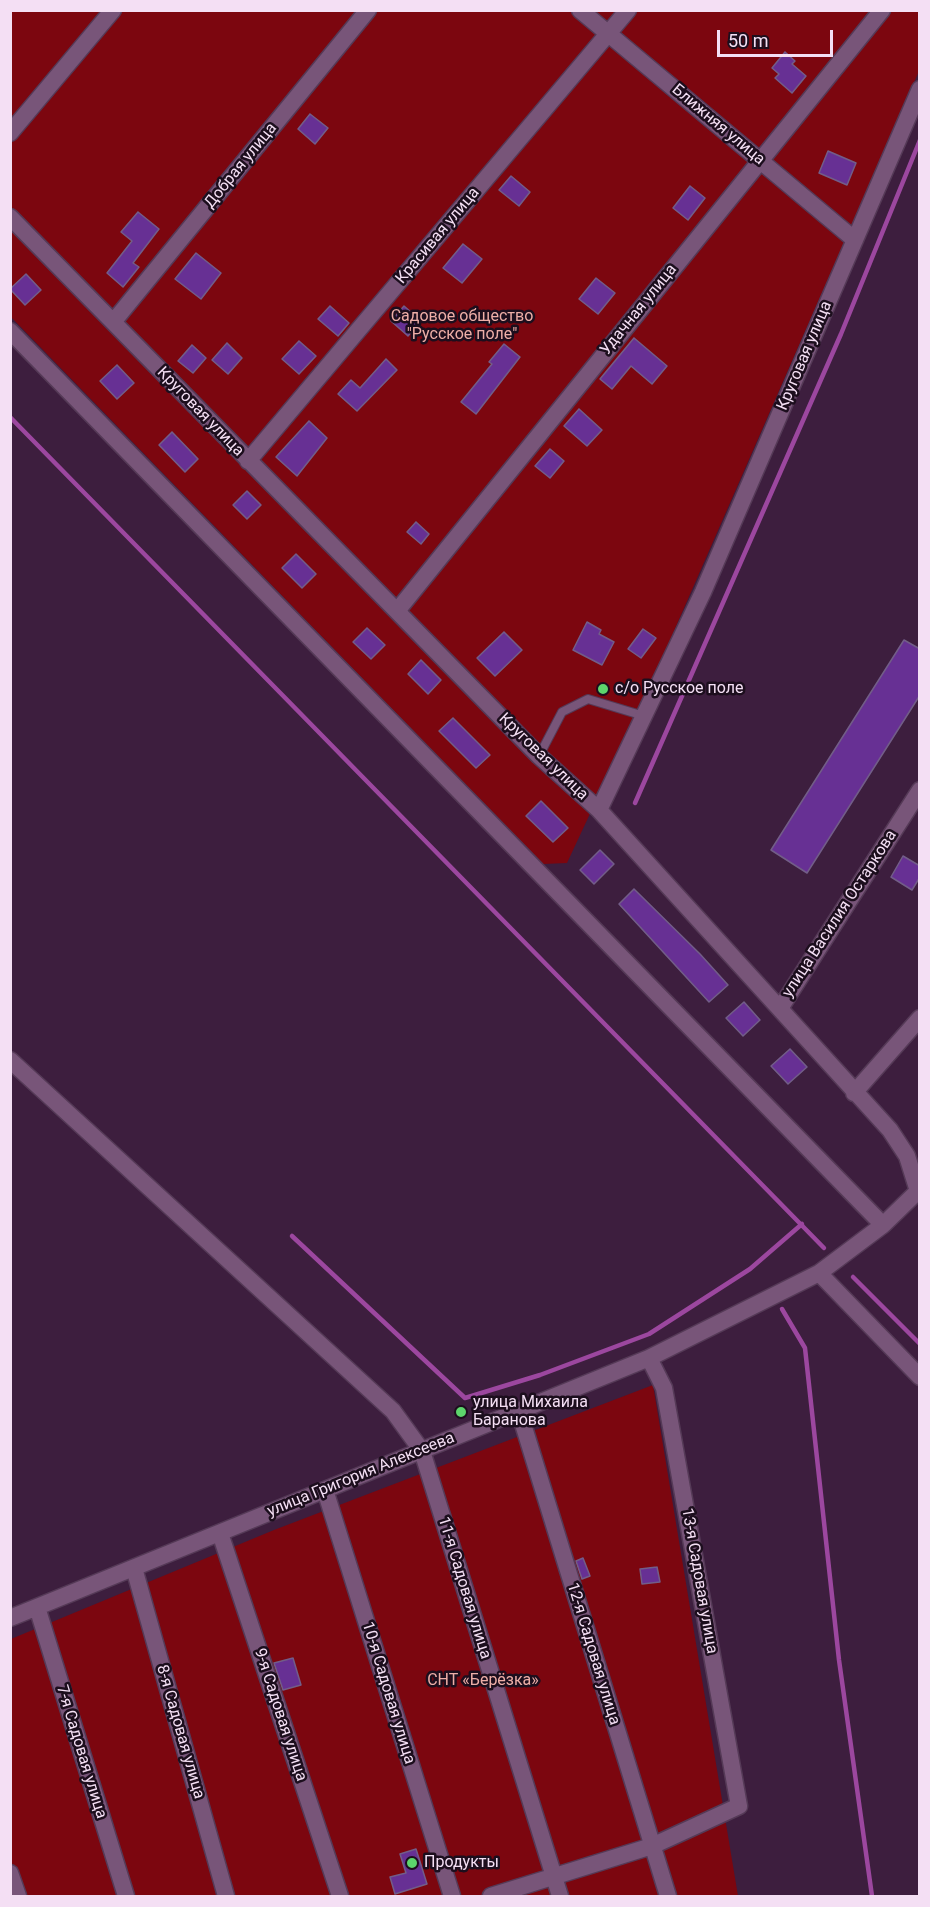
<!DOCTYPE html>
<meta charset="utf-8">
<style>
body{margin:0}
#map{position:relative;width:930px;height:1907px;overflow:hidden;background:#3d1e3e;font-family:Roboto,sans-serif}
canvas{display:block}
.frame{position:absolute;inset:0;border:12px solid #f4dff4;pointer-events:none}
.scale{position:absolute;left:717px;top:30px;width:116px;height:27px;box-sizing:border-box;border:3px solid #f4dff4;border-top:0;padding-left:8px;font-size:18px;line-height:21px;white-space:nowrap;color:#f4dff4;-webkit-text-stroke:4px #1c0e1d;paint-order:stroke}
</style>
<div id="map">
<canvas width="930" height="1907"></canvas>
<div class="frame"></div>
<div class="scale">50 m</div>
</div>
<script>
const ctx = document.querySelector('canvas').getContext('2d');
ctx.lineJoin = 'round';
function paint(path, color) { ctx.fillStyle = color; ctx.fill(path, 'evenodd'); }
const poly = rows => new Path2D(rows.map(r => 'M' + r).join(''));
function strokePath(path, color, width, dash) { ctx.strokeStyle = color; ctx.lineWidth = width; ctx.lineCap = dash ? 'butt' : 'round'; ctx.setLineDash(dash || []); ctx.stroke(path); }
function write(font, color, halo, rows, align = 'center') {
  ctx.font = font + ' Roboto,sans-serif'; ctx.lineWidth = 5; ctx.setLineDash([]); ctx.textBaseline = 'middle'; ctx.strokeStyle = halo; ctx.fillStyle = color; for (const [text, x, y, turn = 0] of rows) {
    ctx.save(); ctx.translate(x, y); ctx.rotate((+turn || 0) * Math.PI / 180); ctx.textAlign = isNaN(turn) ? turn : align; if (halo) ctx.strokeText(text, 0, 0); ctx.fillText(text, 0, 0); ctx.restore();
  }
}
const green = poly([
 [11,11,919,11,919,71,656,672,567,863,543,864,11,317],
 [653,1385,738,1896,11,1896,11,1639,274,1530]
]);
const stream = poly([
 [10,417,824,1248],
 [635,803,841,334,920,140],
 [292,1236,465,1398,540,1375,649,1334,750,1269,802,1224],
 [853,1277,920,1344],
 [782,1309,805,1348,839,1660,872,1896]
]);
const building = poly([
 [785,52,795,61,792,64,806,76,792,93,775,78,779,74,772,68,785,52],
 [310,114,328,128,315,144,298,129,310,114],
 [828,151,856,163,847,185,819,173,828,151],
 [511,176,530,192,519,206,499,190,511,176],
 [690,186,705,198,688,220,673,208,690,186],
 [138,212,159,229,133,263,139,267,123,287,107,273,132,241,121,232,138,212],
 [463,244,482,259,462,283,443,268,463,244],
 [196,253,221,273,201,299,175,279,196,253],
 [26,274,41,290,25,305,10,289,26,274],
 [596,278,615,293,598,314,579,299,596,278],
 [330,306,349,323,338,336,318,319,330,306],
 [404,306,421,321,408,336,391,321,404,306],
 [634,338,667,366,652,384,631,366,612,389,600,379,634,338],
 [299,341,316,356,299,374,282,359,299,341],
 [227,343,242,358,228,374,212,360,227,343],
 [504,344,520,357,476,414,461,402,492,364,489,362,504,344],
 [192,345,206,358,193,373,178,361,192,345],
 [386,359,397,370,357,411,338,394,351,380,360,388,386,359],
 [117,365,134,383,117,399,100,381,117,365],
 [579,409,602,430,587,446,564,426,579,409],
 [309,421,327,438,297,476,276,457,309,421],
 [172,432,198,459,185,472,159,445,172,432],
 [550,449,564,461,550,478,535,466,550,449],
 [247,491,261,505,247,519,233,505,247,491],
 [416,522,429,534,421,544,407,532,416,522],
 [296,554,316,574,302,588,282,568,296,554],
 [587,622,601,630,599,634,614,642,602,665,573,650,587,622],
 [367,628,385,645,371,659,353,642,367,628],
 [643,629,656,638,641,658,628,649,643,629],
 [504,632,522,650,495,676,477,658,504,632],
 [904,640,920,649,920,695,807,873,771,850,904,640],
 [421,660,441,680,428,694,408,674,421,660],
 [453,718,490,755,476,768,439,731,453,718],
 [541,801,568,828,553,842,526,816,541,801],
 [600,850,614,864,594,884,580,870,600,850],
 [903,856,920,866,920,877,912,890,891,877,903,856],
 [634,889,700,954,728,985,709,1002,619,904,634,889],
 [744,1002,760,1020,743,1036,726,1018,744,1002],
 [790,1049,807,1067,788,1084,771,1066,790,1049],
 [583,1558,590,1576,582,1579,576,1561,583,1558],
 [657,1567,660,1582,642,1584,640,1569,657,1567],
 [293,1658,301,1685,283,1690,274,1663,293,1658],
 [416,1849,427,1884,395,1894,390,1877,406,1873,400,1854,416,1849]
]);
const service = poly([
 [539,756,562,712,588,699,644,716]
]);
const minor = poly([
 [580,10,855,240],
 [10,133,113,10],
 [10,217,539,756,599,810,890,1130,907,1156,918,1191],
 [114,321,368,10],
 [10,331,883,1225],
 [248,461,628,10],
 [397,611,882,10],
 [599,810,703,592,920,89],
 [781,1007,920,790],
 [10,1060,393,1411,422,1451,560,1896],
 [854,1093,920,1018],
 [819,1273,920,1377],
 [519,1411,668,1896],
 [325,1490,452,1896],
 [220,1533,340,1896],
 [134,1568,226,1896],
 [37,1607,126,1896],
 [10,1618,649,1358,819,1273,883,1225,918,1191],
 [10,1873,18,1896],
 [491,1896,652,1846,739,1806,664,1388,649,1358]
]);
const markers = [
 [603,689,6,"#5dd56c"],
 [461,1412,6,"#5dd56c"],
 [412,1863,6,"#5dd56c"]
];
const streetNames = [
 ["Ближняя улица",718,125,40],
 ["Добрая улица",241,166,-51],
 ["Красивая улица",438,236,-50],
 ["Удачная улица",639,310,-51],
 ["Круговая улица",805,356,-67],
 ["Круговая улица",200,412,46],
 ["Круговая улица",543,757,44],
 ["улица Василия Остаркова",840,914,-57],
 ["улица Григория Алексеева",361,1475,-22],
 ["13-я Садовая улица",699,1581,80],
 ["11-я Садовая улица",464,1588,73],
 ["12-я Садовая улица",593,1654,73],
 ["10-я Садовая улица",388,1693,73],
 ["9-я Садовая улица",280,1715,72],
 ["8-я Садовая улица",180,1732,74],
 ["7-я Садовая улица",81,1752,73]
];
const parkNames = [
 ["Садовое общество",462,317],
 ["\"Русское поле\"",462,335],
 ["СНТ «Берёзка»",483,1681]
];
const poiNames = [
 ["с/о Русское поле",615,689],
 ["улица Михаила",473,1403],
 ["Баранова",473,1421],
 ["Продукты",424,1863]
];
paint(green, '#7c060f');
strokePath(stream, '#9c479f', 4.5);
paint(building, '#673094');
strokePath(building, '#725d88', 1.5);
strokePath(service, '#553a57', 10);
strokePath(minor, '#553a57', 19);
strokePath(service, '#785579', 8);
strokePath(minor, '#785579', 16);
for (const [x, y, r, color] of markers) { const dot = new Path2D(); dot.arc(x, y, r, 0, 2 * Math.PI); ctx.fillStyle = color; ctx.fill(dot); strokePath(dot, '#1c0e1d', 2); }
write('16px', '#f4dff4', '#1c0e1d', streetNames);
write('16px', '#eeaea7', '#1c0e1d', parkNames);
write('16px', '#f4dff4', '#1c0e1d', poiNames, 'left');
</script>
